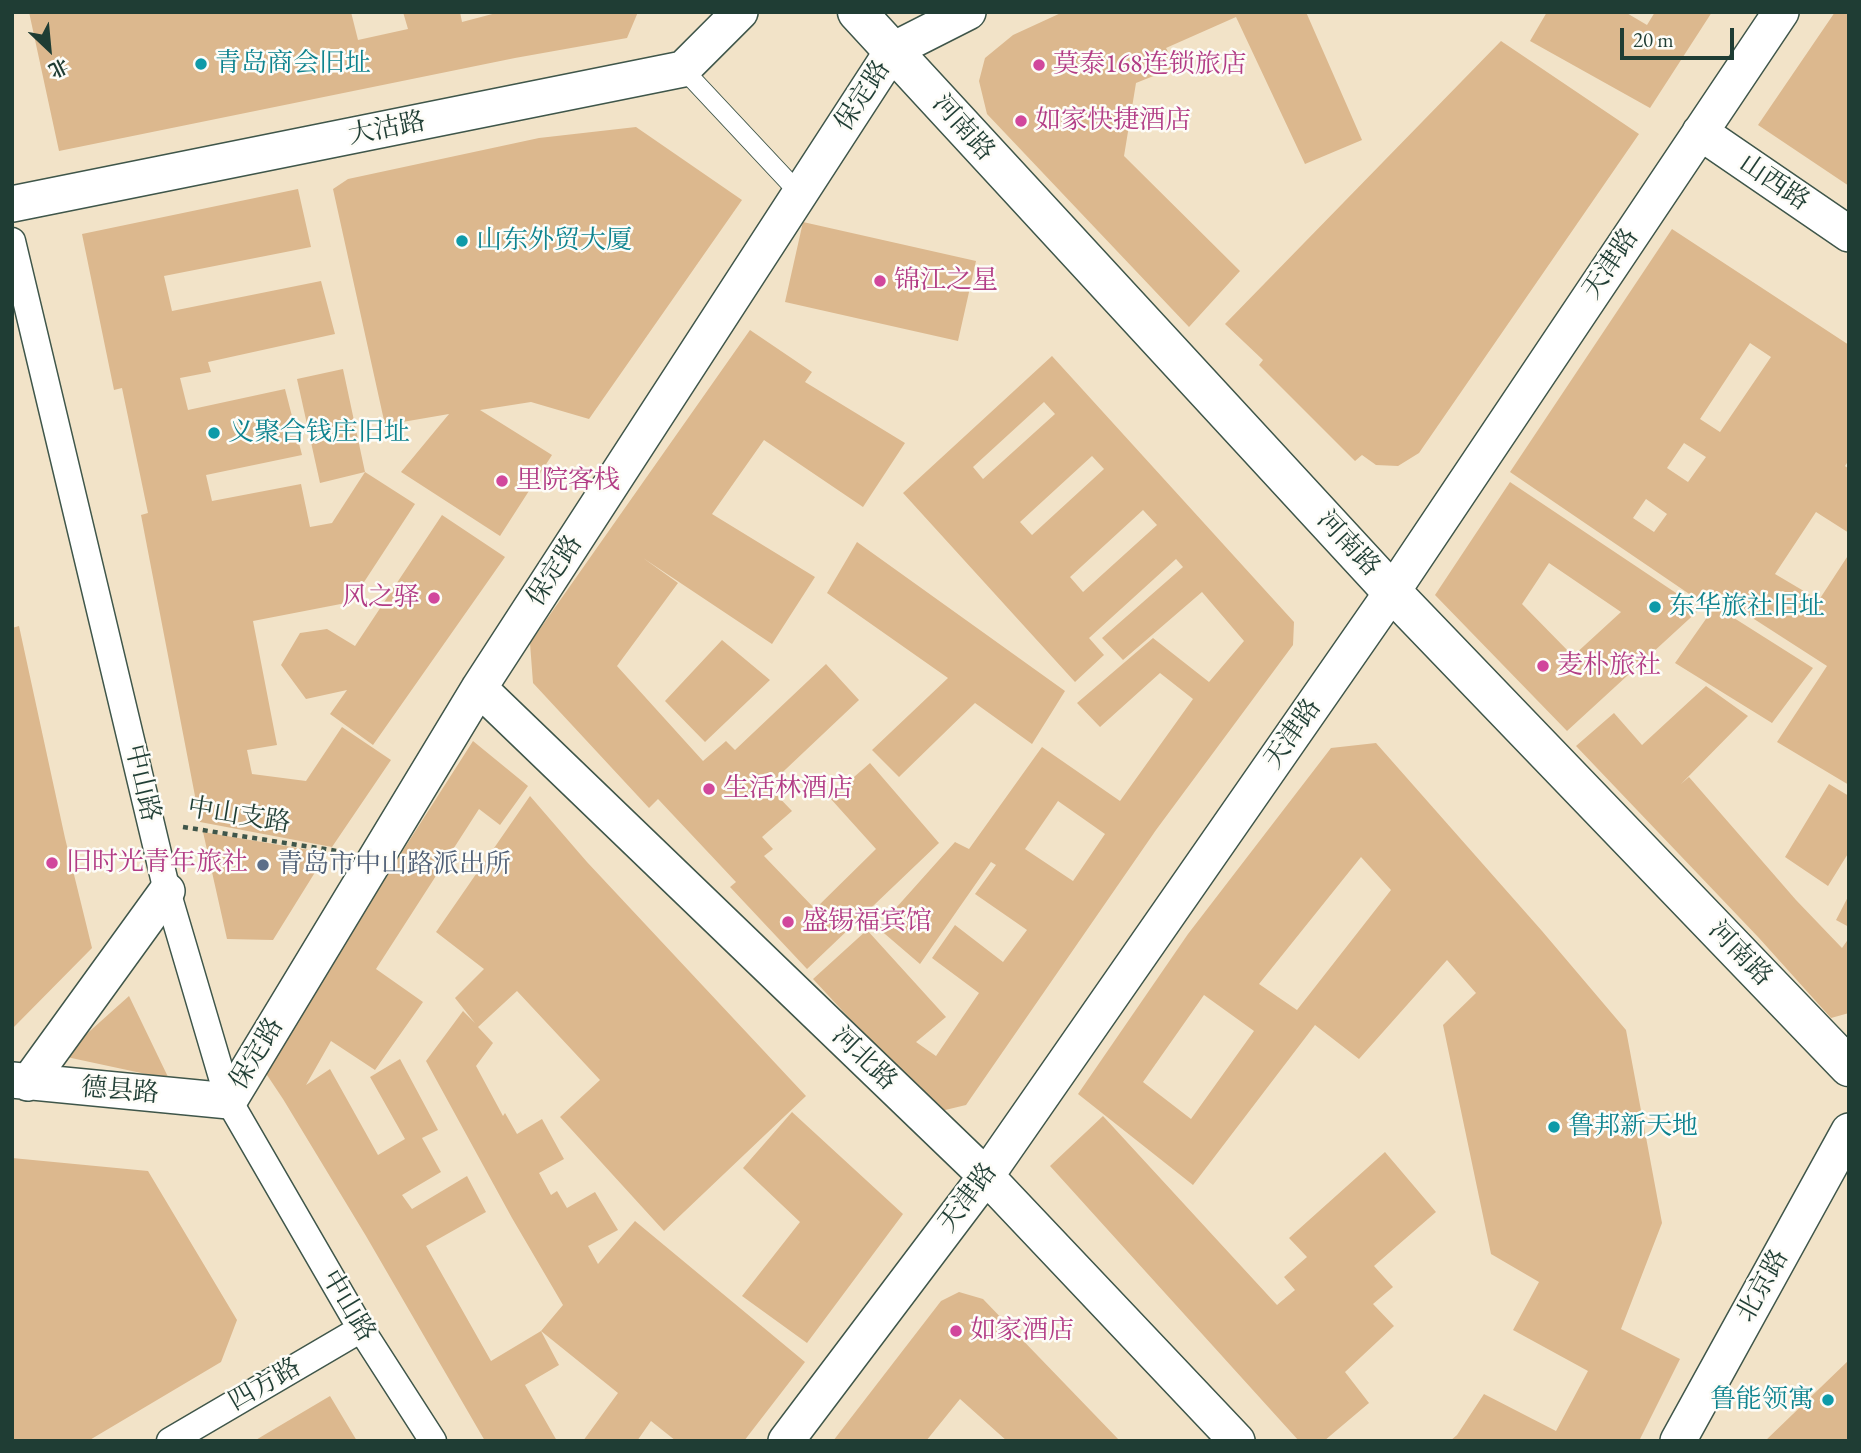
<!DOCTYPE html>
<meta charset="utf-8">
<style>
body{margin:0}
#map{position:relative;width:1861px;height:1453px;overflow:hidden;background:#f2e3c8;font-family:"EB Garamond","Noto Serif SC",serif}
canvas{display:block}
.frame{position:absolute;inset:0;border:14px solid #1f3d34;pointer-events:none}
.north{position:absolute;left:14px;top:14px;width:70px;height:70px;-webkit-text-stroke:5px #fdfcf7;paint-order:stroke;rotate:154deg;font-size:19px;font-weight:700;line-height:28px;text-align:center;color:#1f3d34}
.north::after{content:'';display:block;margin:auto;width:24px;height:32px;background:#1f3d34;clip-path:polygon(50% 0,100% 100%,50% 72%,0 100%)}
.scale{position:absolute;left:1620px;top:28px;width:114px;height:32px;box-sizing:border-box;border:4px solid #1f3d34;border-top:0;padding-left:9px;font-size:21px;line-height:24px;white-space:nowrap;color:#1f3d34;-webkit-text-stroke:5px #fdfcf7;paint-order:stroke}
</style>
<div id="map">
<canvas width="1861" height="1453"></canvas>
<div class="frame"></div>
<div class="north">北</div>
<div class="scale">20 m</div>
</div>
<script>
const ctx = document.querySelector('canvas').getContext('2d');
ctx.lineJoin = 'round';
function paint(path, color) { ctx.fillStyle = color; ctx.fill(path, 'evenodd'); }
const poly = rows => new Path2D(rows.map(r => 'M' + r).join(''));
function strokePath(path, color, width, dash) { ctx.strokeStyle = color; ctx.lineWidth = width; ctx.lineCap = dash ? 'butt' : 'round'; ctx.setLineDash(dash || []); ctx.stroke(path); }
function write(font, color, halo, rows, align = 'center') {
  ctx.font = font + ' "EB Garamond","Noto Serif SC",serif'; ctx.lineWidth = 5; ctx.setLineDash([]); ctx.textBaseline = 'middle'; ctx.strokeStyle = halo; ctx.fillStyle = color; for (const [text, x, y, turn = 0] of rows) {
    ctx.save(); ctx.translate(x, y); ctx.rotate((+turn || 0) * Math.PI / 180); ctx.textAlign = isNaN(turn) ? turn : align; if (halo) ctx.strokeText(text, 0, 0); ctx.fillText(text, 0, 0); ctx.restore();
  }
}
const building = poly([
 [29,12,351,12,358,40,408,29,403,12,460,12,462,22,500,12,638,12,627,38,515,58,59,151],
 [1063,12,1306,12,1362,140,1305,164,1236,17,1166,48,1176,67,1136,83,1124,156,1240,271,1189,327,987,114,979,81,985,58,1013,35],
 [1547,12,1625,12,1647,25,1655,12,1712,12,1650,108,1530,41],
 [1835,12,1849,12,1849,186,1758,125],
 [1501,41,1639,134,1419,453,1398,466,1376,465,1362,455,1355,461,1259,365,1263,360,1225,324],
 [636,127,742,200,589,419,531,402,480,410,552,455,500,536,401,472,449,414,385,425,333,189,348,179,539,138],
 [298,189,311,247,164,276,172,311,321,281,335,334,208,362,211,372,180,378,188,410,285,389,302,455,206,475,212,501,301,484,310,527,332,523,365,472,415,504,351,602,253,621,277,745,247,750,252,774,306,781,342,727,391,760,332,847,200,822,141,515,148,513,122,388,114,390,82,234],
 [803,222,976,261,958,341,785,302],
 [1672,229,1849,345,1849,460,1845,466,1849,469,1849,533,1816,512,1775,574,1819,600,1849,554,1849,785,1777,742,1827,666,1709,590,1701,602,1510,472],
 [1750,343,1771,357,1720,432,1700,419],
 [1684,443,1706,457,1688,482,1667,468],
 [1646,499,1667,514,1654,532,1633,518],
 [750,330,812,372,805,382,905,443,863,507,764,440,712,514,815,577,772,644,643,558,678,583,617,666,703,761,726,741,735,750,826,664,859,700,768,786,792,811,762,837,773,849,764,856,815,909,876,849,830,798,870,763,939,843,807,969,730,887,736,882,658,799,649,808,533,683,530,643],
 [1052,356,1294,622,1293,645,1156,830,966,1105,941,1111,891,1063,813,979,867,930,946,1017,916,1042,936,1056,979,993,932,958,955,925,1003,962,1027,930,975,894,996,865,991,862,920,964,878,928,955,842,969,849,1042,747,1120,801,1193,699,1160,673,1100,727,1077,703,1153,638,1209,682,1244,641,1202,592,1123,660,1102,638,1183,567,1176,559,1089,638,1104,655,1075,682,903,493],
 [1044,402,1055,414,983,479,973,467],
 [1092,456,1104,469,1032,535,1020,522],
 [1143,510,1157,525,1083,592,1070,577],
 [1058,801,1105,834,1073,881,1025,849],
 [343,369,365,472,320,483,297,379],
 [1510,482,1700,609,1567,731,1435,595],
 [1549,563,1621,612,1573,656,1522,604],
 [442,515,505,557,373,745,330,714,347,690,306,699,281,665,300,633,327,629,355,646],
 [857,542,1065,691,1032,744,975,703,899,777,872,750,948,678,827,593],
 [1715,606,1813,668,1772,723,1675,663],
 [19,626,65,838,92,948,12,1029,12,628],
 [722,640,770,680,705,742,665,701],
 [1706,686,1748,716,1681,784,1689,777,1796,900,1842,948,1849,938,1849,1013,1831,1018,1759,938,1576,746,1614,713,1642,745],
 [473,741,528,786,500,825,479,809,376,969,423,1002,375,1070,331,1041,306,1085,330,1069,378,1155,405,1139,370,1077,400,1059,438,1130,422,1138,441,1172,402,1195,412,1209,467,1176,486,1212,426,1246,491,1361,541,1331,563,1305,512,1218,426,1061,463,1011,475,1023,455,998,484,969,436,932,530,796,587,862,806,1096,664,1231,560,1117,600,1080,517,991,478,1027,493,1043,476,1066,503,1116,505,1113,517,1134,542,1119,564,1159,539,1173,551,1195,557,1191,567,1208,595,1192,618,1230,588,1246,598,1264,635,1221,805,1362,744,1441,676,1441,651,1421,637,1441,583,1441,618,1393,541,1331,559,1365,525,1385,557,1441,485,1441,366,1236,283,1099,263,1069],
 [1376,743,1542,931,1626,1030,1662,1223,1621,1329,1680,1359,1639,1441,1450,1441,1457,1435,1484,1394,1556,1431,1588,1371,1513,1330,1539,1282,1491,1254,1443,1025,1476,993,1447,960,1359,1059,1315,1025,1193,1185,1078,1094,1188,934,1331,748],
 [1361,857,1391,890,1297,1010,1259,984],
 [1204,995,1254,1031,1191,1119,1143,1082],
 [1829,784,1849,796,1849,852,1828,886,1785,857],
 [203,832,327,853,273,940,227,939],
 [1849,895,1849,927,1836,920],
 [129,996,169,1079,62,1056],
 [792,1112,903,1214,807,1343,742,1296,800,1222,743,1168],
 [1103,1116,1277,1305,1295,1290,1284,1277,1307,1257,1289,1238,1385,1152,1436,1212,1374,1266,1393,1287,1373,1304,1394,1326,1345,1372,1369,1403,1324,1441,1299,1441,1050,1166],
 [12,1158,148,1171,237,1320,221,1362,88,1441,12,1441],
 [959,1292,983,1299,1120,1441,1007,1441,960,1399,926,1441,833,1441,941,1301],
 [1849,1360,1849,1441,1765,1441],
 [330,1396,357,1441,254,1441]
]);
const path = poly([
 [183,827,337,851]
]);
const service = poly([
 [683,69,799,193]
]);
const pedestrian = poly([
 [12,241,167,891,229,1101,361,1329,433,1441],
 [170,1441,361,1329]
]);
const minor = poly([
 [1700,132,1849,234],
 [12,204,683,69,740,12],
 [479,688,986,1176,1237,1441],
 [12,1080,229,1101,479,688,893,50,968,12],
 [28,1083,167,891],
 [786,1441,986,1176,1392,592,1781,12],
 [1678,1441,1849,1131]
]);
const tertiary = poly([
 [857,12,1392,592,1849,1067]
]);
const markers = [
 [201,64,7,"#0f9aa8"],
 [1039,65,7,"#d1479c"],
 [1021,121,7,"#d1479c"],
 [462,241,7,"#0f9aa8"],
 [880,281,7,"#d1479c"],
 [214,433,7,"#0f9aa8"],
 [502,481,7,"#d1479c"],
 [434,598,7,"#d1479c"],
 [1655,607,7,"#0f9aa8"],
 [1543,666,7,"#d1479c"],
 [709,789,7,"#d1479c"],
 [52,863,7,"#d1479c"],
 [263,865,7,"#5c6f8a"],
 [788,922,7,"#d1479c"],
 [1554,1127,7,"#0f9aa8"],
 [956,1331,7,"#d1479c"],
 [1828,1400,7,"#0f9aa8"]
];
const cultureNames = [
 ["青岛商会旧址",215,64],
 ["山东外贸大厦",476,241],
 ["义聚合钱庄旧址",228,433],
 ["东华旅社旧址",1669,607],
 ["鲁邦新天地",1568,1127],
 ["鲁能领寓",1814,1400,"right"]
];
const hotelNames = [
 ["莫泰168连锁旅店",1053,65],
 ["如家快捷酒店",1035,121],
 ["锦江之星",894,281],
 ["里院客栈",516,481],
 ["风之驿",420,598,"right"],
 ["麦朴旅社",1557,666],
 ["生活林酒店",723,789],
 ["旧时光青年旅社",66,863],
 ["盛锡福宾馆",802,922],
 ["如家酒店",970,1331]
];
const streetNames = [
 ["保定路",863,96,-57],
 ["河南路",963,128,48],
 ["大沽路",387,129,-11],
 ["山西路",1774,183,34],
 ["天津路",1611,264,-56],
 ["河南路",1348,544,47],
 ["保定路",555,571,-57],
 ["天津路",1293,734,-55],
 ["中山路",142,783,77],
 ["中山支路",239,816,9],
 ["河南路",1740,954,46],
 ["保定路",257,1054,-59],
 ["河北路",864,1059,44],
 ["德县路",120,1091,5],
 ["天津路",968,1198,-53],
 ["北京路",1763,1286,-61],
 ["中山路",348,1306,59],
 ["四方路",265,1385,-30]
];
const serviceNames = [
 ["青岛市中山路派出所",277,865]
];
paint(building, '#dcb88e');
strokePath(service, '#3f564a', 20);
strokePath(pedestrian, '#3f564a', 29);
strokePath(minor, '#3f564a', 38);
strokePath(tertiary, '#3f564a', 41);
strokePath(path, '#3f564a', 4.5, [5, 5]);
strokePath(service, '#fff', 18);
strokePath(pedestrian, '#fff', 26);
strokePath(minor, '#fff', 35);
strokePath(tertiary, '#fff', 38);
for (const [x, y, r, color] of markers) { const dot = new Path2D(); dot.arc(x, y, r, 0, 2 * Math.PI); ctx.fillStyle = color; ctx.fill(dot); strokePath(dot, '#fdfcf7', 2.5); }
write('26px', '#0d838f', '#fdfcf7', cultureNames, 'left');
write('26px', '#b23c85', '#fdfcf7', hotelNames, 'left');
write('26px', '#1f3d34', '#fdfcf7', streetNames);
write('26px', '#4e5e75', '#fdfcf7', serviceNames, 'left');
</script>
